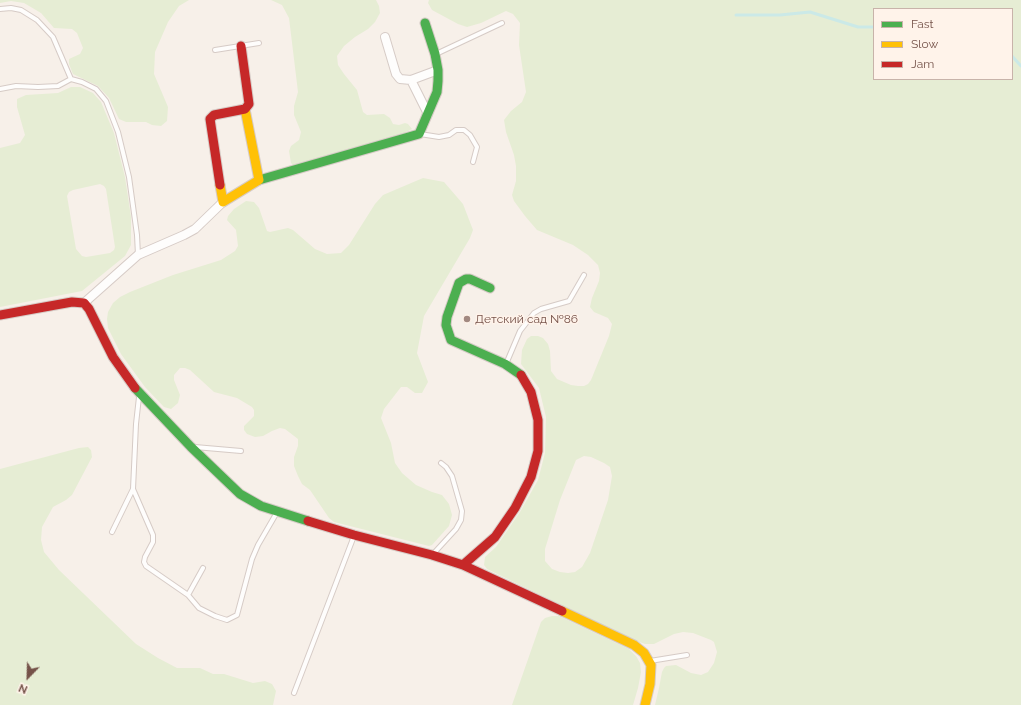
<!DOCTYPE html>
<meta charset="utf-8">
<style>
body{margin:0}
#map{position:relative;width:1021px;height:705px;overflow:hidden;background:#f7f0e9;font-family:Raleway,sans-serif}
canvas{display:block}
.legend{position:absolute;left:873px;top:8px;width:140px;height:72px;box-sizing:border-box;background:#fff3ea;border:1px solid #c8b3aa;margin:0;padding:5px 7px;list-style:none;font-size:12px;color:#755249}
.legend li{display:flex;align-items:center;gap:8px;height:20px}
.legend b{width:20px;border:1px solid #c8b3aa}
.north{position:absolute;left:8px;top:657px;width:40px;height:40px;-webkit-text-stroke:3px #fff3ea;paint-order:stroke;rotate:203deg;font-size:11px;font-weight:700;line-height:16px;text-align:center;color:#755249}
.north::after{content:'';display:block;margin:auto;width:14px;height:18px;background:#755249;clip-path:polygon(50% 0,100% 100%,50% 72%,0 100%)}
</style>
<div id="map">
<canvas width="1021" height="705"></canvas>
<ul class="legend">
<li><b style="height:5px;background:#4caf50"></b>Fast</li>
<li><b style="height:5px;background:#ffc107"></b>Slow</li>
<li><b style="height:5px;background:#c62828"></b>Jam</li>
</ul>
<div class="north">N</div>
</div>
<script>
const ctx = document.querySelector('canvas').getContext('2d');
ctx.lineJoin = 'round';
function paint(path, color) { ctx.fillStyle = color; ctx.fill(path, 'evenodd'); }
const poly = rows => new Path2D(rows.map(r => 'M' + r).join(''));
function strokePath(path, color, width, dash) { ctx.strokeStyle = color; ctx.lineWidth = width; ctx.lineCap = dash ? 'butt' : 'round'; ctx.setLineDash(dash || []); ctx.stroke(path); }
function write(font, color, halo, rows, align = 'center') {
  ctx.font = font + ' Raleway,sans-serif'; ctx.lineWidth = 3; ctx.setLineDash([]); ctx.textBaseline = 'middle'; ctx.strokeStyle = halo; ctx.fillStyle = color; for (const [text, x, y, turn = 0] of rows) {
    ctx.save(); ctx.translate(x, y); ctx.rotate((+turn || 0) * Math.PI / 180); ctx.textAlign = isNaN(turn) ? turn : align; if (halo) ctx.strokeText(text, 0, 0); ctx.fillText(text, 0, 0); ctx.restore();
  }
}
const green = poly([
 [0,0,189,0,179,6,168,22,155,52,154,74,168,107,167,121,161,126,152,125,146,122,126,122,119,119,109,98,98,86,73,74,69,64,69,59,80,54,83,48,77,33,72,29,54,28,41,13,24,3,11,1,0,3],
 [271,0,376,0,379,6,380,13,375,22,368,29,355,37,344,46,337,56,338,65,344,74,357,90,363,112,367,115,384,114,390,118,393,124,399,125,405,123,408,124,412,129,404,133,293,165,291,163,289,151,291,146,299,140,301,132,294,115,294,106,298,92,289,18,282,5],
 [429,0,1021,0,1021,705,655,705,659,688,662,672,664,668,666,666,676,665,691,673,701,675,708,672,714,663,717,652,714,642,711,640,693,633,683,632,674,634,654,644,645,644,634,640,487,569,484,565,485,557,496,547,520,512,538,480,545,453,546,417,539,388,521,364,522,350,527,339,531,336,538,336,543,338,548,344,550,351,551,371,557,379,571,385,578,386,584,386,588,384,591,380,609,336,612,324,608,318,594,312,590,307,592,298,599,281,600,273,598,265,588,255,573,245,537,230,525,216,514,201,512,195,516,181,516,166,514,155,506,132,504,120,511,111,522,102,526,92,519,45,520,23,513,14,506,11,481,23,467,27,458,24,432,10,428,3],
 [874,9,1012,9,1012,79,874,79],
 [584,456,591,457,604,463,610,467,612,476,608,500,590,553,582,567,575,572,568,573,560,572,552,569,545,561,545,549,560,500,576,460],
 [71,87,80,87,93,93,101,102,114,133,125,177,131,217,131,245,125,256,82,291,0,307,0,148,20,143,25,135,17,107,17,99,26,95,58,93],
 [100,184,104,186,106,189,115,247,114,250,110,253,86,257,82,256,76,249,67,196,69,192,73,190],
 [423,178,444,182,463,204,473,230,470,238,424,316,417,353,428,382,422,393,415,393,407,387,401,387,384,409,381,418,391,443,395,463,402,473,416,485,432,492,442,495,449,504,452,515,449,526,432,545,429,546,334,522,329,518,310,490,302,484,298,476,294,466,294,457,298,446,298,439,285,429,280,428,272,431,263,436,255,437,247,434,244,430,244,426,254,416,254,410,252,407,237,398,214,392,190,370,185,368,180,368,174,375,174,380,180,395,178,403,171,409,164,407,145,387,121,354,108,328,107,319,108,312,113,303,120,297,130,292,173,275,221,260,235,251,238,246,236,230,227,220,228,216,234,209,246,201,254,202,259,208,267,231,270,232,288,228,293,230,315,249,327,254,341,253,349,245,375,204,383,195],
 [88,447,91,450,92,457,72,495,66,500,53,507,42,527,41,540,44,552,59,570,136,644,158,658,177,668,200,668,213,674,224,674,253,683,265,681,272,684,276,691,273,705,0,705,0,469,79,448],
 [552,616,559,616,629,649,636,656,640,663,641,672,638,688,633,705,512,705,541,622,545,618]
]);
const stream = poly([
 [736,15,780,15,810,12,858,27,874,27],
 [1012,56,1021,66]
]);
const lane = poly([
 [0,9,11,8,21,10,37,20,53,37,71,79],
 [215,50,259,43],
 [436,54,502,23],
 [0,89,16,86,38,87,58,86,71,79,82,82,96,89,106,101,118,132,129,177,137,235,138,255],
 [420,134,439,137,449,135,456,130,464,130,470,135,477,147,473,162],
 [506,364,520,331,534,313,541,309,569,301,584,275],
 [195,447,241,451],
 [133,489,153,535,153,542,145,557,144,562,146,566,188,595,199,608,215,616,227,620,237,615,252,559,258,545,276,514],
 [112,532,133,489,136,424,139,397],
 [434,553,456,529,461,520,462,511,452,476,446,467,441,463],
 [188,595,203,568],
 [650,661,687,655],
 [294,693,354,536]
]);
const street = poly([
 [385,37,396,74,400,79,411,80,438,70],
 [411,80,428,114],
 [84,303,138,255,184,235,195,229,223,202]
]);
const fast = poly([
 [259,180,419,134,437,92,438,81,438,70,435,54,425,23],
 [490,288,470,279,466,279,459,283,447,317,446,325,451,340,505,364,521,375],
 [135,388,191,447,240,494,261,506,308,521]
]);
const slow = poly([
 [220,185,223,202,259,180,245,109],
 [562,611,634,645,644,653,651,665,650,684,645,705]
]);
const jam = poly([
 [220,185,210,119,214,115,245,109,249,104,241,46],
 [0,315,72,302,84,303,89,309,113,357,135,388],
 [308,521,354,535,432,555,463,565,562,611],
 [463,565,495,537,515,508,531,477,538,451,538,420,531,392,521,375]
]);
const markers = [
 [467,319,4,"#a28981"]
];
const poiNames = [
 ["Детский сад №86",475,319]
];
paint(green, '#e6edd4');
strokePath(stream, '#cbe9e7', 3);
strokePath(lane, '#d6cbc6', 6);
strokePath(street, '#d6cbc6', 10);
strokePath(fast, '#d6cbc6', 11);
strokePath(slow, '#d6cbc6', 11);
strokePath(jam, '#d6cbc6', 11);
strokePath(lane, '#fefdfc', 4);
strokePath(street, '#fefdfc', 8);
strokePath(fast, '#4caf50', 9);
strokePath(slow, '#ffc107', 9);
strokePath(jam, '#c62828', 9);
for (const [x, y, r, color] of markers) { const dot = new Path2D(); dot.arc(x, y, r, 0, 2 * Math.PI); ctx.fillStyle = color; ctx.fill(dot); strokePath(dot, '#fff3ea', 1.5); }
write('12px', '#755249', '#fff3ea', poiNames, 'left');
</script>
